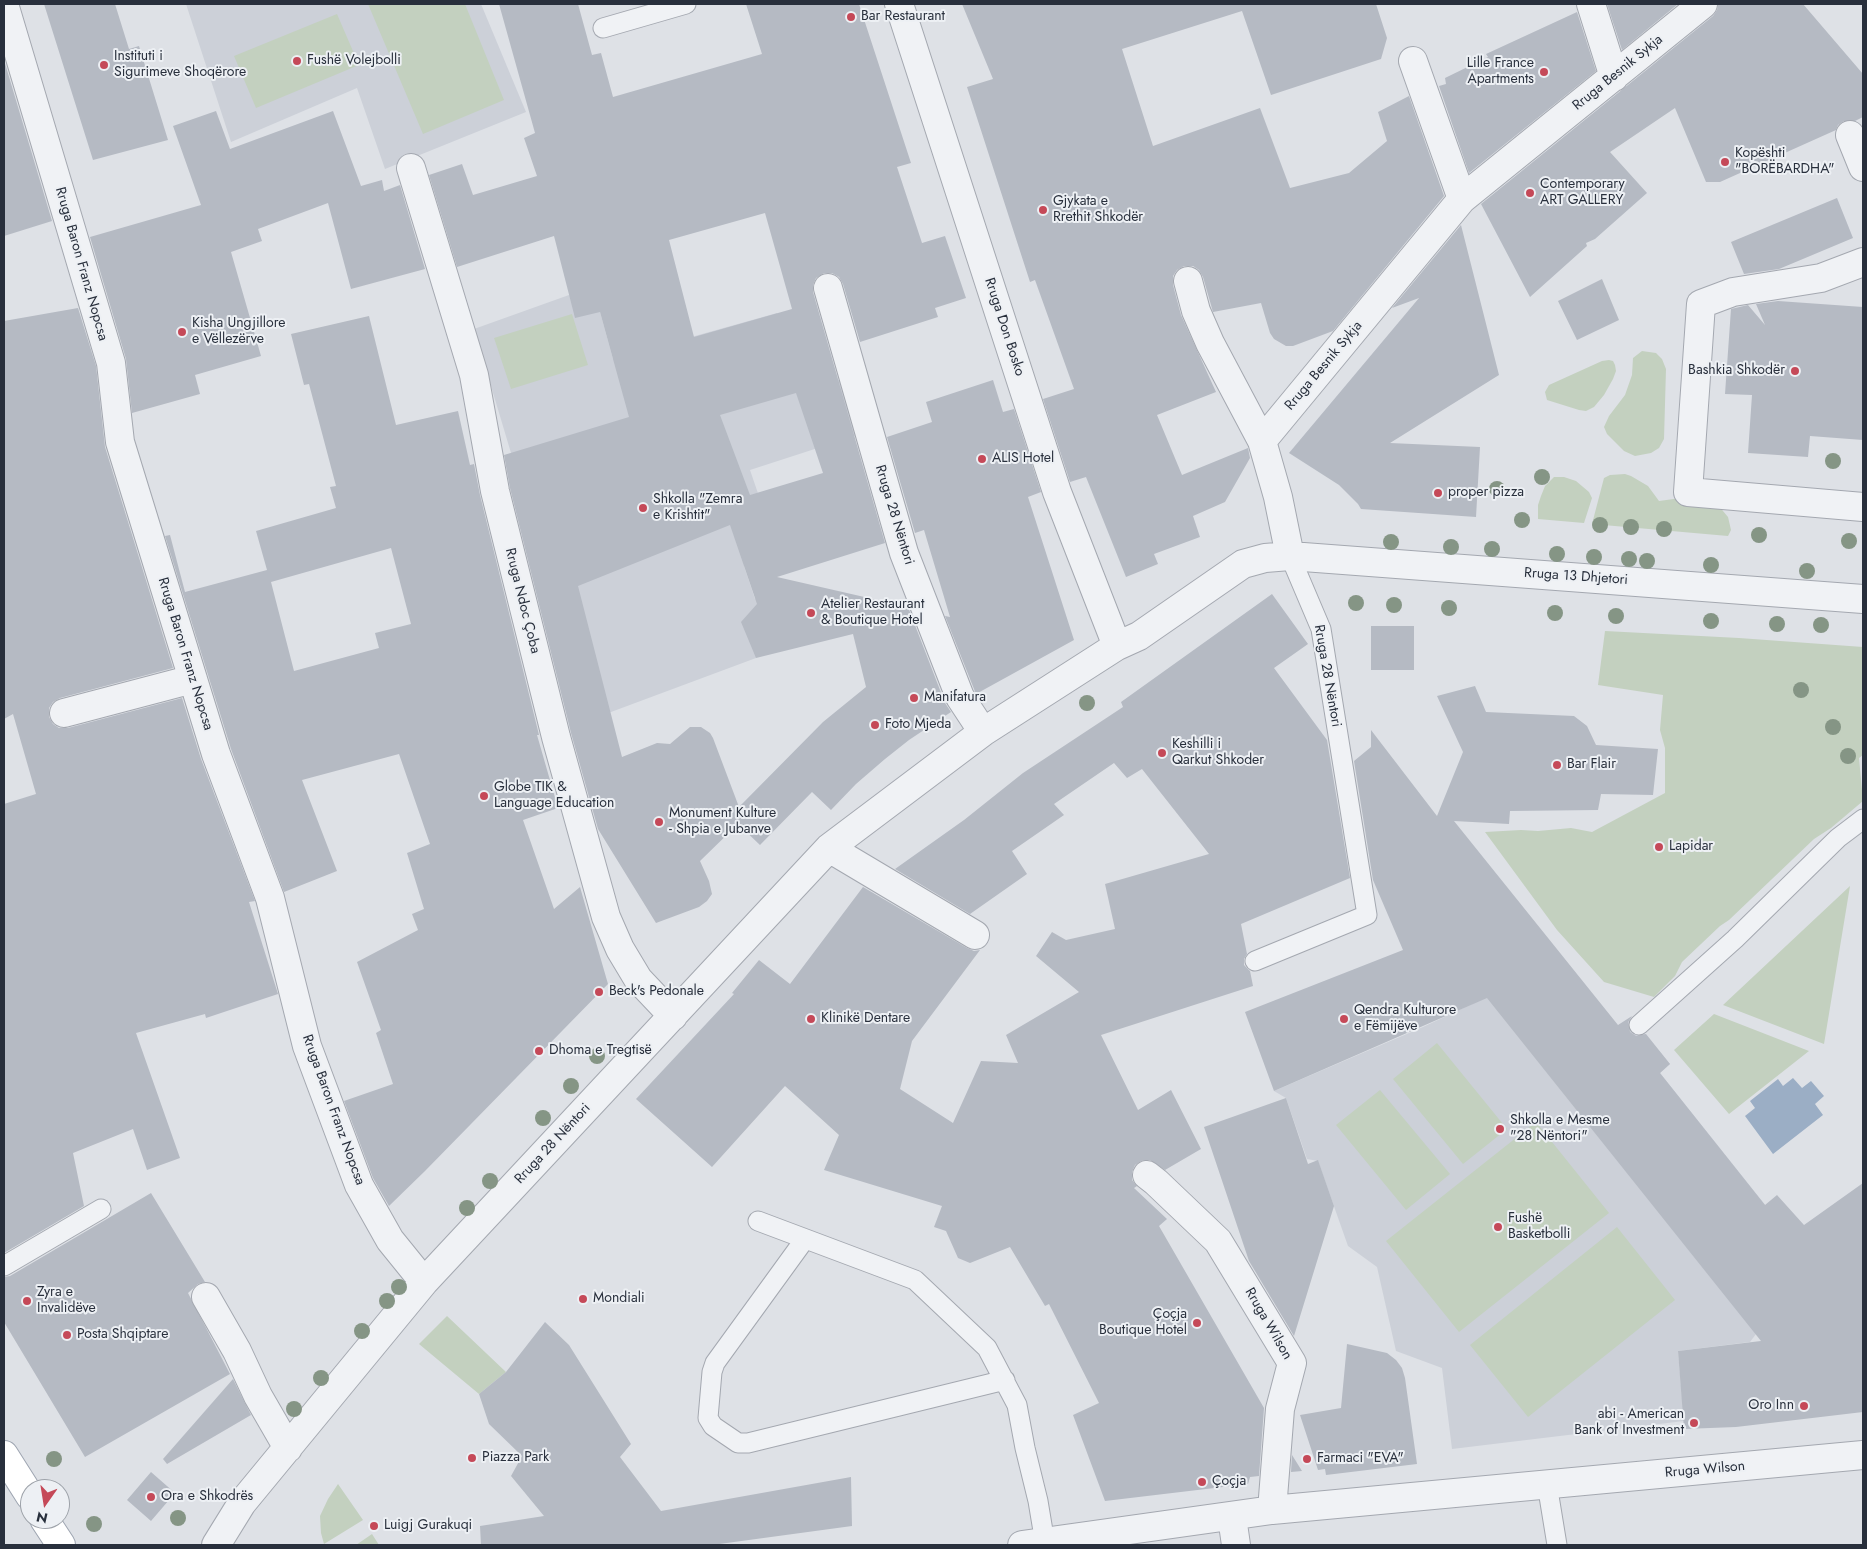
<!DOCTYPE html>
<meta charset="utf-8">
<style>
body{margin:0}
#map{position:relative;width:1867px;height:1549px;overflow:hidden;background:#dee1e6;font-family:Jost,sans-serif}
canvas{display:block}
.frame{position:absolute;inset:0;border:5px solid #282f3c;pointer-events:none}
.north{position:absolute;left:20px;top:1479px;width:50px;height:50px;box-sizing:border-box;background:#edf0f4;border:1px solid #9ea3aa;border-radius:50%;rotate:193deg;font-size:14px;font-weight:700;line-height:20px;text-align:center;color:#282f3c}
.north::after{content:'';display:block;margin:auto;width:18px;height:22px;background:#c54958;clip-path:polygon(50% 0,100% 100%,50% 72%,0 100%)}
</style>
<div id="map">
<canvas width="1867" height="1549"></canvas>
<div class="frame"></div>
<div class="north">N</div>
</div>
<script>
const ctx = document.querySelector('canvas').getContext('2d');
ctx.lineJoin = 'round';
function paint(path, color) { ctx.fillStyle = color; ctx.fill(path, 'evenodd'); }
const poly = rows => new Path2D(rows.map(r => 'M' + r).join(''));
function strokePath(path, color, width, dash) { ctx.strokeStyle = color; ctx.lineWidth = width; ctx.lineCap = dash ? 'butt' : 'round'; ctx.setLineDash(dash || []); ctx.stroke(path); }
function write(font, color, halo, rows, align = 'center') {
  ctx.font = font + ' Jost,sans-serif'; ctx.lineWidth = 4; ctx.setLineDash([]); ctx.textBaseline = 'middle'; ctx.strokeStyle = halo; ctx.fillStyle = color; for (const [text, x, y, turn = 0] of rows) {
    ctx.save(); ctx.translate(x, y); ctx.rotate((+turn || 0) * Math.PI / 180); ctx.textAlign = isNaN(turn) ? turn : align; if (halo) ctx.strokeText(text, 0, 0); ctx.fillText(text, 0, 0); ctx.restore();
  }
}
const built = poly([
 [186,4,481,4,526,112,385,169,357,88,231,142],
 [569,295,600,312,613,359,777,313,784,340,814,388,847,377,864,433,750,470,776,546,744,566,755,599,763,597,756,658,611,712,572,721,541,600,511,453,474,329],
 [1487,997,1618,1026,1631,1017,1670,1064,1660,1073,1825,1280,1756,1334,1750,1342,1678,1351,1684,1421,1452,1449,1442,1368,1396,1351,1377,1267,1348,1246,1318,1161,1307,1159,1286,1098,1274,1091,1423,1027]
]);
const green = poly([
 [368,4,465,4,504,100,423,134],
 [337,14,359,65,256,108,234,56],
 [572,314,588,365,511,389,494,338],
 [1642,351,1656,353,1662,359,1666,369,1664,439,1659,448,1651,453,1635,456,1624,451,1607,434,1604,427,1609,416,1625,395,1632,375,1633,358],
 [1609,360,1613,361,1615,365,1616,371,1613,379,1604,395,1594,407,1586,411,1579,410,1547,400,1545,392,1549,385,1602,361],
 [1625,474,1631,476,1648,486,1659,501,1681,498,1718,505,1728,517,1731,530,1728,536,1592,524,1604,478,1610,475],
 [1554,477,1564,477,1576,481,1589,492,1592,498,1584,523,1538,519,1538,505,1541,496,1545,486],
 [1605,631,1739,638,1863,647,1863,755,1859,758,1863,801,1831,828,1814,839,1729,920,1720,926,1682,962,1675,976,1654,997,1604,982,1557,930,1485,832,1521,830,1538,831,1571,828,1592,832,1665,793,1665,748,1660,730,1663,695,1598,685],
 [1850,886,1824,1044,1723,1005],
 [1714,1014,1809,1051,1729,1114,1674,1050],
 [1437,1043,1507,1129,1463,1164,1393,1079],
 [1380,1090,1450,1174,1406,1210,1336,1125],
 [1536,1122,1609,1213,1459,1332,1386,1241],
 [1617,1227,1675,1300,1528,1417,1470,1345],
 [447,1316,506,1372,479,1394,419,1344],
 [338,1484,363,1520,324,1544,321,1533,320,1516,328,1499],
 [372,1534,379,1545,356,1545]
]);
const water = poly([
 [1793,1078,1802,1088,1811,1081,1824,1096,1815,1104,1823,1115,1773,1154,1745,1116,1755,1108,1750,1101,1778,1079,1783,1086]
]);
const building = poly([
 [44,4,115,4,129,49,139,46,168,140,93,160],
 [499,4,578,4,592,55,601,53,613,97,762,54,746,4,859,4,911,163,897,167,922,243,945,236,966,298,935,308,938,317,860,342,843,284,839,277,832,273,824,273,816,278,813,285,813,292,885,543,777,577,908,607,945,703,951,712,909,740,885,759,856,784,831,810,812,792,760,845,738,824,700,861,709,881,712,894,707,901,699,907,656,923,598,829,571,733,510,488,504,455,629,417,600,312,575,318,554,236,457,267,429,175,462,164,473,195,537,176,524,138,535,133],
 [765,213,792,309,694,337,669,240],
 [796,393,823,473,750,495,720,415],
 [730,525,757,604,741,622,756,658,853,634,866,687,823,722,739,807,713,738,710,733,701,727,690,727,670,744,657,743,622,757,578,586],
 [962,4,1376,4,1387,38,1381,59,1271,95,1242,11,1122,49,1153,146,1260,108,1290,188,1349,173,1387,141,1378,112,1409,96,1444,196,1333,331,1293,346,1286,346,1274,339,1270,333,1261,303,1213,312,1203,277,1199,270,1193,266,1184,266,1177,270,1173,276,1173,285,1181,315,1216,392,1157,415,1182,475,1248,448,1250,458,1225,502,1193,516,1200,537,1154,554,1158,564,1126,577,1086,477,1070,482,1043,399,1074,389,1035,280,1030,282,967,87,993,79],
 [1607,4,1678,4,1622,50],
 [1718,4,1803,4,1863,74,1863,117,1855,121,1844,121,1838,125,1836,130,1720,182,1706,182,1675,108,1610,152,1647,193,1595,239,1586,243,1587,246,1530,297,1481,204,1713,16,1717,10],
 [1577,12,1596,71,1469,173,1439,86,1446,84,1445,78,1488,57,1486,54],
 [4,60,52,221,4,236],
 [216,111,230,149,333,111,361,186,382,180,384,191,400,185,425,269,351,289,328,203,258,229,262,241,231,252,261,356,195,375,200,394,132,413,126,359,90,237,201,205,173,126],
 [1837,198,1853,238,1779,269,1744,274,1731,242],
 [1461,225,1499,375,1390,443,1480,447,1476,517,1361,509,1358,504,1339,485,1289,453,1419,298,1392,308],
 [1602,279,1619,320,1577,340,1558,301],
 [1778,301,1863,307,1863,440,1810,436,1808,457,1748,453,1752,395,1725,394,1731,309,1748,305,1765,325,1756,304],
 [78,308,96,366,105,447,173,668,60,698,53,702,49,708,49,717,53,724,59,728,68,728,182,698,201,759,255,901,249,902,278,994,206,1018,205,1014,136,1033,180,1158,147,1170,133,1129,73,1153,84,1206,4,1253,4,804,36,794,13,714,4,719,4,321],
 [369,316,396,425,458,411,470,465,474,464,480,495,539,735,537,735,558,808,523,820,554,909,580,887,608,984,425,1171,389,1206,373,1178,344,1101,393,1084,376,1033,381,1030,357,962,418,930,412,914,424,909,407,853,430,844,399,754,302,780,337,871,284,892,231,749,165,536,170,535,185,592,267,570,256,531,336,508,330,487,336,486,309,384,304,385,291,334],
 [391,548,411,624,375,633,379,648,294,671,271,582],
 [993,380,1003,412,1014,409,1041,492,1028,497,1074,640,976,694,945,616,950,617,924,530,915,533,887,437,932,422,926,402],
 [1272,594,1308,644,1274,668,1327,740,1350,878,1241,924,1247,954,1244,959,1244,965,1250,971,1253,986,1101,1035,1138,1110,1171,1090,1201,1149,1165,1170,1150,1160,1141,1161,1135,1165,1132,1172,1132,1180,1137,1186,1134,1188,1167,1219,1159,1226,1264,1408,1259,1476,1250,1477,1248,1484,1105,1501,1073,1415,1099,1403,1049,1304,1045,1306,1010,1247,970,1263,958,1258,946,1231,934,1227,942,1206,824,1170,839,1135,785,1086,712,1167,636,1099,734,994,732,993,759,960,790,984,863,887,967,948,974,951,980,950,912,1041,900,1089,953,1123,981,1061,1018,1063,1006,1035,1079,992,1036,956,1052,932,1066,940,1115,929,1105,884,1209,854,1142,769,1127,778,1114,763,1054,804,1064,815,1012,851,1027,874,970,914,895,869,964,820,1023,773,1123,707,1121,702],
 [1371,626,1414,626,1414,670,1371,670],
 [1475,686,1486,712,1574,716,1587,726,1596,745,1658,749,1653,795,1601,794,1598,810,1510,811,1509,824,1454,821,1618,1025,1632,1016,1628,1022,1630,1032,1636,1036,1646,1034,1670,1064,1660,1073,1765,1205,1777,1195,1804,1225,1863,1183,1863,1412,1736,1427,1684,1429,1678,1351,1761,1341,1487,998,1274,1091,1245,1012,1403,950,1373,880,1354,761,1371,747,1371,730,1437,816,1463,752,1437,696],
 [1286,1098,1308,1164,1318,1160,1334,1206,1294,1336,1249,1261,1204,1127],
 [151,1193,205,1282,198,1284,188,1293,230,1374,85,1457,4,1322,4,1277,10,1276],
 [545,1322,569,1345,631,1444,620,1457,661,1511,851,1477,852,1526,712,1545,481,1545,480,1526,544,1516,511,1476,522,1456,489,1424,479,1394,506,1372],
 [1347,1344,1387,1353,1396,1360,1402,1368,1405,1378,1417,1464,1326,1475,1325,1469,1318,1470,1300,1415,1341,1408],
 [233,1379,251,1415,167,1464,163,1459],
 [1292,1455,1302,1471,1291,1472],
 [151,1472,175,1493,151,1521,127,1500]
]);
const lane = poly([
 [603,28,686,4],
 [1255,961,1367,915,1321,629,1290,556],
 [1639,1025,1735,939,1838,838,1863,819],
 [758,1221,915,1280,987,1348,1017,1405,1025,1448,1038,1501,1045,1543],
 [805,1239,715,1363,712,1372,708,1418,713,1426,738,1443,748,1443,1005,1380],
 [4,1266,101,1209],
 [1547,1484,1557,1545]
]);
const street = poly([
 [4,4,111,363,120,442,216,754,270,898,307,1046,359,1185,390,1240,424,1282],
 [899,4,1057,492,1117,646],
 [1591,4,1614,77],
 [1413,61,1462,199],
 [1850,135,1863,167],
 [411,168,474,375,495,491,556,737,606,917,620,949,638,979,673,1016],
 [1863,262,1821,278,1733,292,1701,304,1688,492,1863,507],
 [1188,281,1196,311,1210,343,1262,441,1278,497,1290,556],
 [828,288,904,553,960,697,983,732],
 [1262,441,1462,199,1703,4],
 [64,713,193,679],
 [829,848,975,935],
 [1147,1175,1156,1182,1218,1241,1292,1363,1280,1409,1272,1510],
 [206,1297,237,1351,258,1396,288,1448],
 [1232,1517,1236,1545],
 [216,1545,242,1503,424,1282,829,848,983,732,1117,646,1139,636,1243,564,1265,558,1290,556,1863,599],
 [1022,1545,1272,1510,1863,1455]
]);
const primary = poly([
 [4,1455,30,1496],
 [44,1519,61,1545]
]);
const trees = [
 [1833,461],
 [1542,477],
 [1497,489],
 [1522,520],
 [1600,525],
 [1631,527],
 [1664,529],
 [1759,535],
 [1849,541],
 [1391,542],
 [1451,547],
 [1492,549],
 [1557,554],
 [1594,557],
 [1629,559],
 [1647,561],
 [1711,565],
 [1807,571],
 [1356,603],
 [1394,605],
 [1449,608],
 [1555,613],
 [1616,616],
 [1711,621],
 [1777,624],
 [1821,625],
 [1801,690],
 [1087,703],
 [1833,727],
 [1848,756],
 [597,1056],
 [571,1086],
 [543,1118],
 [490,1181],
 [467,1208],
 [399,1287],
 [387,1301],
 [362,1331],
 [321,1378],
 [294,1409],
 [54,1459],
 [178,1518],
 [94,1524]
];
const markers = [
 [851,17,5,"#c54958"],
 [297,61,5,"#c54958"],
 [104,65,5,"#c54958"],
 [1544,72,5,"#c54958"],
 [1725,162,5,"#c54958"],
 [1530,193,5,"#c54958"],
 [1043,210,5,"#c54958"],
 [182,332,5,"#c54958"],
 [1795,371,5,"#c54958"],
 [982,459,5,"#c54958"],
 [1438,493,5,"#c54958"],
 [643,508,5,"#c54958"],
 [811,613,5,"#c54958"],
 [914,698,5,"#c54958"],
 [875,725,5,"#c54958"],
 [1162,753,5,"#c54958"],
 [1557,765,5,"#c54958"],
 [484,796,5,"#c54958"],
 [659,822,5,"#c54958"],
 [1659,847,5,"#c54958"],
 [599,992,5,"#c54958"],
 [811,1019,5,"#c54958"],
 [1344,1019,5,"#c54958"],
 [539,1051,5,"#c54958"],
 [1500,1129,5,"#c54958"],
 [1498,1227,5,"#c54958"],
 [583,1299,5,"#c54958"],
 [27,1301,5,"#c54958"],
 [1197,1323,5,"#c54958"],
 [67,1335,5,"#c54958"],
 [1804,1406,5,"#c54958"],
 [1694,1423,5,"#c54958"],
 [472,1458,5,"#c54958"],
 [1307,1459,5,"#c54958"],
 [1202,1482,5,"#c54958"],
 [151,1497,5,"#c54958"],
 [374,1526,5,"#c54958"]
];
const poiNames = [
 ["Bar Restaurant",861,17],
 ["Instituti i",114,57],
 ["Sigurimeve Shoqërore",114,73],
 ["Fushë Volejbolli",307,61],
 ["Lille France",1534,64,"right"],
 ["Apartments",1534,80,"right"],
 ["Kopështi",1735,154],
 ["\"BORËBARDHA\"",1735,170],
 ["Contemporary",1540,185],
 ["ART GALLERY",1540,201],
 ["Gjykata e",1053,202],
 ["Rrethit Shkodër",1053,218],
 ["Kisha Ungjillore",192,324],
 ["e Vëllezërve",192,340],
 ["Bashkia Shkodër",1785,371,"right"],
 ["ALIS Hotel",992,459],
 ["proper pizza",1448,493],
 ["Shkolla \"Zemra",653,500],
 ["e Krishtit\"",653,516],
 ["Atelier Restaurant",821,605],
 ["& Boutique Hotel",821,621],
 ["Manifatura",924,698],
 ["Foto Mjeda",885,725],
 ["Keshilli i",1172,745],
 ["Qarkut Shkoder",1172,761],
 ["Bar Flair",1567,765],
 ["Globe TIK &",494,788],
 ["Language Education",494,804],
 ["Monument Kulture",669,814],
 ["- Shpia e Jubanve",669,830],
 ["Lapidar",1669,847],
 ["Beck's Pedonale",609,992],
 ["Qendra Kulturore",1354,1011],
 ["e Fëmijëve",1354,1027],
 ["Klinikë Dentare",821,1019],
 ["Dhoma e Tregtisë",549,1051],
 ["Shkolla e Mesme",1510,1121],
 ["\"28 Nëntori\"",1510,1137],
 ["Fushë",1508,1219],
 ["Basketbolli",1508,1235],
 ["Zyra e",37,1293],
 ["Invalidëve",37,1309],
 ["Mondiali",593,1299],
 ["Çoçja",1187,1315,"right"],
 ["Boutique Hotel",1187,1331,"right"],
 ["Posta Shqiptare",77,1335],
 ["Oro Inn",1794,1406,"right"],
 ["abi - American",1684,1415,"right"],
 ["Bank of Investment",1684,1431,"right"],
 ["Piazza Park",482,1458],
 ["Farmaci \"EVA\"",1317,1459],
 ["Çoçja",1212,1482],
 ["Ora e Shkodrës",161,1497],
 ["Luigj Gurakuqi",384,1526]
];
const streetNames = [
 ["Rruga Besnik Sykja",1618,73,-39],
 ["Rruga Baron Franz Nopcsa",81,264,74],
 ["Rruga Don Bosko",1004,327,72],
 ["Rruga Besnik Sykja",1324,366,-50],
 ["Rruga 28 Nëntori",894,515,73],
 ["Rruga 13 Dhjetori",1576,577,4],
 ["Rruga Ndoc Çoba",522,601,76],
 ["Rruga Baron Franz Nopcsa",185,654,73],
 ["Rruga 28 Nëntori",1327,676,80],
 ["Rruga Baron Franz Nopcsa",333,1110,70],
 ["Rruga 28 Nëntori",553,1144,-47],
 ["Rruga Wilson",1268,1324,60],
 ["Rruga Wilson",1705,1470,-5]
];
paint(built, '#ccd0d8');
paint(green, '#c3d0bf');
paint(water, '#9baec5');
paint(building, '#b5bac3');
strokePath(lane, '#a4a8b0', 21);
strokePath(street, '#a4a8b0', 30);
strokePath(primary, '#9ea5b1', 30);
strokePath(lane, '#f0f2f5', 19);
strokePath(street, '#f0f2f5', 28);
strokePath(primary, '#fff', 28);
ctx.fillStyle = '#859585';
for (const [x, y] of trees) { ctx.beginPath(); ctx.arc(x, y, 8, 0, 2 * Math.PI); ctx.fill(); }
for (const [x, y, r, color] of markers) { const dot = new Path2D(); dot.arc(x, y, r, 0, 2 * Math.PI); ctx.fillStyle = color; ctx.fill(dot); strokePath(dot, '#edf0f4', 2); }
write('14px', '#282f3c', '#edf0f4', poiNames, 'left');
write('14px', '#282f3c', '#edf0f4', streetNames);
</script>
